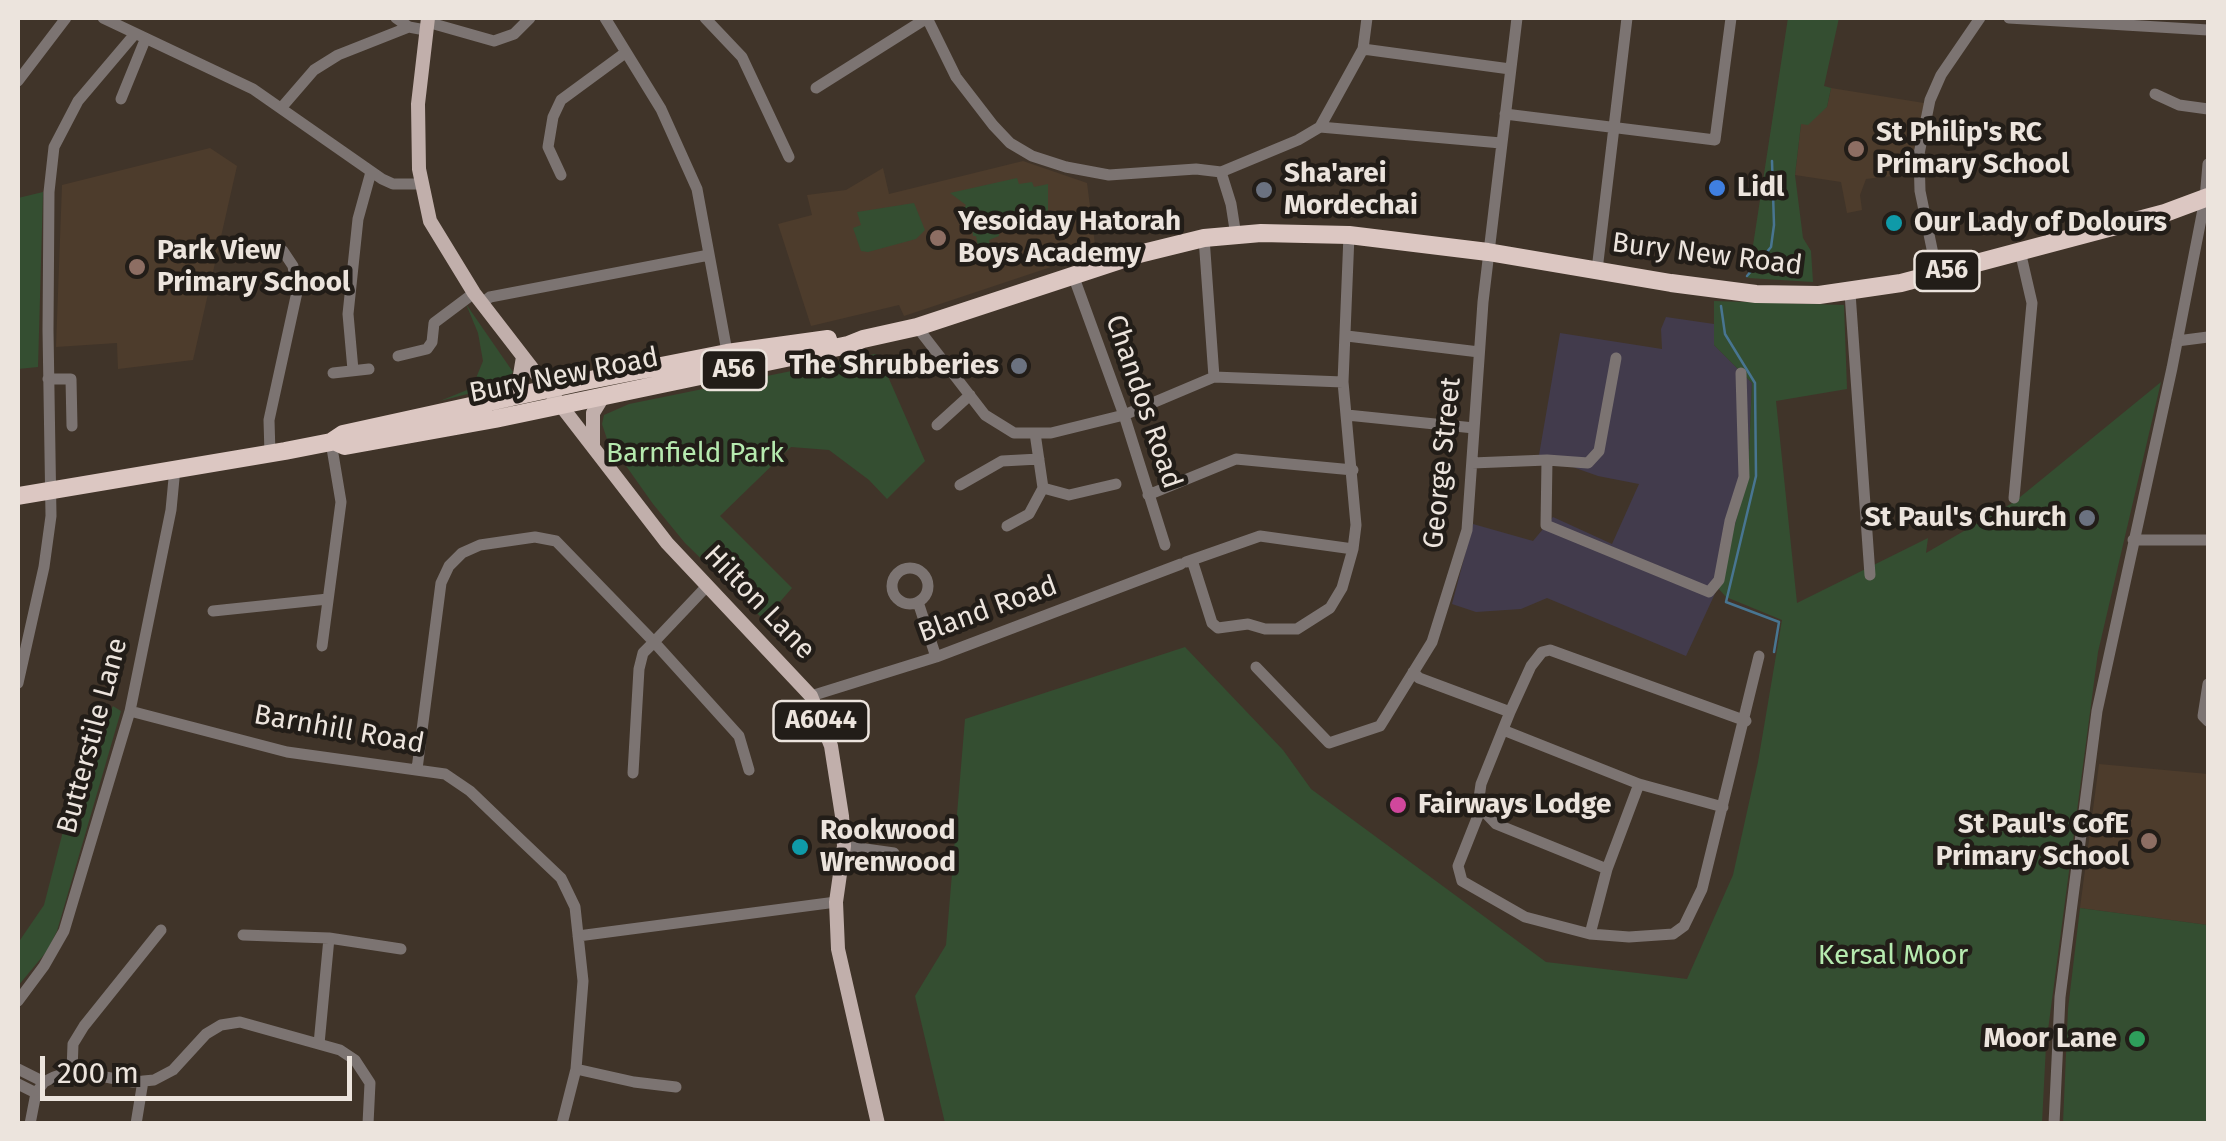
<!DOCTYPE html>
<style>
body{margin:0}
#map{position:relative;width:2226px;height:1141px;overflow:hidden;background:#403429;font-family:"Fira Sans",sans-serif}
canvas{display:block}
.frame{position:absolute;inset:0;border:20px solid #ece4dd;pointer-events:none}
.scale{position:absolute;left:40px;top:1056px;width:312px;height:45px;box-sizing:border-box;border:5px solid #ece4dd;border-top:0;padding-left:12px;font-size:30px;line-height:35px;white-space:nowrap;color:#ece4dd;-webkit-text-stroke:8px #221d18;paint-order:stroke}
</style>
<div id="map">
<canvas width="2226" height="1141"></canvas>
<div class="frame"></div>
<div class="scale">200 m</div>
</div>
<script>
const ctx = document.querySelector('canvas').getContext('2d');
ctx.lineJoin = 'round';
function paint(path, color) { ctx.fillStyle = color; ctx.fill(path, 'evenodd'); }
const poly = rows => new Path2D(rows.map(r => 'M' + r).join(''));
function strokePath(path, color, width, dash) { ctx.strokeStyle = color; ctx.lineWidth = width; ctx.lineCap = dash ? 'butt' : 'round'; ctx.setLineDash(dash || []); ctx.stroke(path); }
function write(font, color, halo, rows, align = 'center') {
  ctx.font = font + ' "Fira Sans",sans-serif'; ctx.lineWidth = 9; ctx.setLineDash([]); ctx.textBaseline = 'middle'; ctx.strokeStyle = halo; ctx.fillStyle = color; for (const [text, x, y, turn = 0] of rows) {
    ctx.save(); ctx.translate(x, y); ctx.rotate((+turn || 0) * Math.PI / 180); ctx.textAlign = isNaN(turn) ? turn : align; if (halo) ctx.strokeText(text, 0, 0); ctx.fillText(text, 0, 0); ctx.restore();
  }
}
const built = poly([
 [1831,88,1924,103,1909,174,1866,179,1860,195,1862,210,1847,213,1841,182,1795,175,1801,124,1827,107],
 [210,148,237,166,193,360,118,369,117,343,56,347,62,185],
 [1023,161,1087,183,1096,252,904,316,899,305,811,326,778,224,812,215,807,195,846,190,883,168,889,194],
 [2099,764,2208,774,2208,925,2080,908]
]);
const industrial = poly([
 [1666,317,1714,324,1714,345,1752,383,1748,476,1719,585,1686,656,1547,598,1521,609,1476,612,1452,604,1473,524,1533,541,1553,517,1612,544,1639,484,1598,476,1539,455,1560,333,1662,349,1661,329]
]);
const green = poly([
 [1788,18,1839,18,1824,86,1831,88,1827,107,1808,125,1801,124,1795,175,1803,238,1811,251,1813,282,1748,278],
 [1017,178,1019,184,1032,182,1034,187,1048,184,1048,215,1018,220,1018,224,998,229,999,236,989,240,992,254,980,257,976,236,973,236,972,223,969,224,964,208,966,205,950,193],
 [43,192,38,367,18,369,18,198],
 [914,203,925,230,916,239,868,252,861,251,853,228,861,225,857,212],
 [1714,301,1844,305,1847,389,1776,401,1797,603,1928,538,1926,553,2014,502,2161,382,2098,652,2046,1045,2042,1123,945,1123,915,996,946,945,965,719,1185,647,1283,750,1311,789,1546,962,1687,979,1733,875,1758,762,1782,620,1726,597,1718,588,1748,476,1752,383,1714,345],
 [466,304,513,372,503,385,440,401,467,390,474,383,483,361,478,333],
 [875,354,879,356,925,461,887,499,869,480,829,450,791,447,720,516,792,588,764,620,685,543,653,504,607,439,602,424,604,415,629,404],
 [113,706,121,711,57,931,47,951,18,986,18,943,44,905,77,777],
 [2080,908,2208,925,2208,1123,2063,1123,2068,1009]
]);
const stream = poly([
 [1747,276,1771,247,1774,225,1772,161],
 [1721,306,1725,334,1755,383,1756,476,1726,602,1779,622,1774,652]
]);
const minor = poly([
 [103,18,253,89,382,179,393,184,422,184],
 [396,18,409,27],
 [605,18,661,109,697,189,728,357],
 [705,18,742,57,789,157],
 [2009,18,2208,30],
 [427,22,494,41,514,34,530,18],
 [1363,49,1510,69],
 [18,81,66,18],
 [816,88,927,18,956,77,993,125,1010,143,1032,156,1066,167,1109,175,1196,169,1221,172],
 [2155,94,2179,105,2208,109],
 [121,99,145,40],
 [282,107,314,70,338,55,409,27,425,30],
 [1505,114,1715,140,1731,18],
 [1320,127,1501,143],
 [1221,172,1298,140,1320,127,1363,49,1367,18],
 [1221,172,1231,204,1236,236],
 [561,175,548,147,553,117,561,100,625,53],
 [1204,238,1214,377],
 [1597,270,1627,18],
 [1937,273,1920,191,1919,154,1930,100,1941,75,1980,18],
 [1073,275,1124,415,1165,545],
 [1850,293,1870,575],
 [482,303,490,297,709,255],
 [917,327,985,415,1014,433,1051,433,1124,415,1214,377,1343,382],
 [1347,336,1479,352],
 [2177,341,2208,337],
 [398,356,427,349,432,342,434,323,474,293],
 [353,370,348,314,358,219,371,172],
 [333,373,369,369],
 [48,379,71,379,72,426],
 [1347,415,1474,428],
 [937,425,970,395],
 [1035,433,1043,488,1069,495,1116,484],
 [270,454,269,420,297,292,293,266,283,251,275,246],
 [1547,460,1546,525,1709,592,1719,580,1730,521,1744,477,1741,373],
 [1472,463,1547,460,1588,463,1599,451,1616,358],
 [960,485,1002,461,1039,459],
 [1148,495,1236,459,1353,470],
 [2014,498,2032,303,2020,251],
 [1007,526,1029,514,1043,488],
 [2133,540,2208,540],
 [1192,560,1212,623,1218,628,1248,624,1265,629,1297,629,1330,608,1342,588,1353,549,1356,525,1343,382,1349,235],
 [1186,562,1260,536,1353,549],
 '892 586a18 18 0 1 1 36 0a18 18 0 1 1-36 0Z',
 [918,602,936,657],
 [213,611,328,599],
 [322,646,341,502,331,442],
 [1256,667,1329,743,1380,726,1432,642,1467,530,1483,302,1517,18],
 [1413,672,1419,678,1510,712],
 [18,683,44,567,51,516,48,330,49,192,54,147,78,101,134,35],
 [2208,684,2203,716,2208,721],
 [811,696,936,657,1181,564],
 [130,711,287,752,445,774,470,791,521,840,561,878,575,907,583,981,576,1069,562,1124],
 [1503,730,1639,784,1723,807],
 [417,769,441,583,449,566,462,553,480,545,535,537,556,541,654,642,707,586],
 [633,773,639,669,643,653,654,642,739,736,749,770],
 [1481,808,1458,866,1462,881,1525,917,1590,934,1629,937,1673,934,1684,926,1702,889,1759,656],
 [844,846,894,853],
 [1607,869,1496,824,1478,805,1481,784,1510,712,1531,666,1542,652,1550,650,1746,721],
 [1590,934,1607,869,1639,784],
 [243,935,329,938,319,1044],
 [578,936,836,902],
 [329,938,401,949],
 [18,1001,44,966,64,931,130,711,171,510,175,468],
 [18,1069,44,1082],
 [576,1069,634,1082,676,1087],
 [72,1071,73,1044,84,1026,161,930],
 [18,1084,36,1093],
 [30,1124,36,1093,44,1082,54,1077,72,1071,133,1082,154,1080,173,1070,206,1034,221,1025,240,1022,340,1050,355,1060,370,1083,368,1124],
 [136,1124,143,1081],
 [2054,1124,2060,997,2097,711,2172,368,2205,199,2208,164]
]);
const major = poly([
 [428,18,418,104,419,169,430,221,474,293,667,543,811,696,831,746,842,816,844,846,836,902,838,949,878,1124],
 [503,399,519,381,523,357],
 [593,445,593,413,604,395]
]);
const highway = poly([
 [334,441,345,446,495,419,848,345,863,339,917,327,1139,254,1204,238,1261,233,1349,235,1488,252,1671,283,1756,294,1819,295,1901,283,2165,213,2208,197],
 [18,496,285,451,331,442,343,434,580,382,727,353,828,339]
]);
const markers = [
 [1856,149,10,"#8d6e63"],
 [1717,188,10,"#3f7fe0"],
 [1264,190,10,"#6b7280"],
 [1894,223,10,"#0f9aa8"],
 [938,238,10,"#8d6e63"],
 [137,267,10,"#8d6e63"],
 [1019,366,10,"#6b7280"],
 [2087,518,10,"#6b7280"],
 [1398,805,10,"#d1479c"],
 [2149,841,10,"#8d6e63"],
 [800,847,10,"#0f9aa8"],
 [2137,1039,10,"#2e9e5b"]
];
const shields = [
 [1947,271,65],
 [734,370,65],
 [821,721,95]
];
const shieldNames = [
 ["A56",1947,271],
 ["A56",734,370],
 ["A6044",821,721]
];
const poiNames = [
 ["St Philip's RC",1876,133],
 ["Primary School",1876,165],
 ["Sha'arei",1284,174],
 ["Mordechai",1284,206],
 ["Lidl",1737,188],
 ["Yesoiday Hatorah",958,222],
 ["Boys Academy",958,254],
 ["Our Lady of Dolours",1914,223],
 ["Park View",157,251],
 ["Primary School",157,283],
 ["The Shrubberies",999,366,"right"],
 ["St Paul's Church",2067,518,"right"],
 ["Fairways Lodge",1418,805],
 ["St Paul's CofE",2129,825,"right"],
 ["Primary School",2129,857,"right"],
 ["Rookwood",820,831],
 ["Wrenwood",820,863],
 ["Moor Lane",2117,1039,"right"]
];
const streetNames = [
 ["Bury New Road",1707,255,7],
 ["Bury New Road",564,376,-11],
 ["Chandos Road",1143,402,71],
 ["George Street",1443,463,-84],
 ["Hilton Lane",759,603,46],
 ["Bland Road",988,610,-20],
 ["Barnhill Road",339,730,10],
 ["Butterstile Lane",93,736,-75]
];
const parkNames = [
 ["Barnfield Park",695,454],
 ["Kersal Moor",1893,956]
];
paint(built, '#4d3c2c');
paint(industrial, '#423b4c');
paint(green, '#344e31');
strokePath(stream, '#487591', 2.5);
strokePath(minor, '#7c7472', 11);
strokePath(major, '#c1afab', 14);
strokePath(highway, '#dcc7c2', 18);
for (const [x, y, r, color] of markers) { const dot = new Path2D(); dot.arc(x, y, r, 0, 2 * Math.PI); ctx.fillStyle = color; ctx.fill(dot); strokePath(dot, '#221d18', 4); }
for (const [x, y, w] of shields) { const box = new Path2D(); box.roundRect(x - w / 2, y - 20, w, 40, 8); ctx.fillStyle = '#221d18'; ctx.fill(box); strokePath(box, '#ece4dd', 2.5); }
write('bold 25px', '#ece4dd', null, shieldNames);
write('bold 28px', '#ece4dd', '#221d18', poiNames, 'left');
write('28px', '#ece4dd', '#221d18', streetNames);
write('28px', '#b6eaaf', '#221d18', parkNames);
</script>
